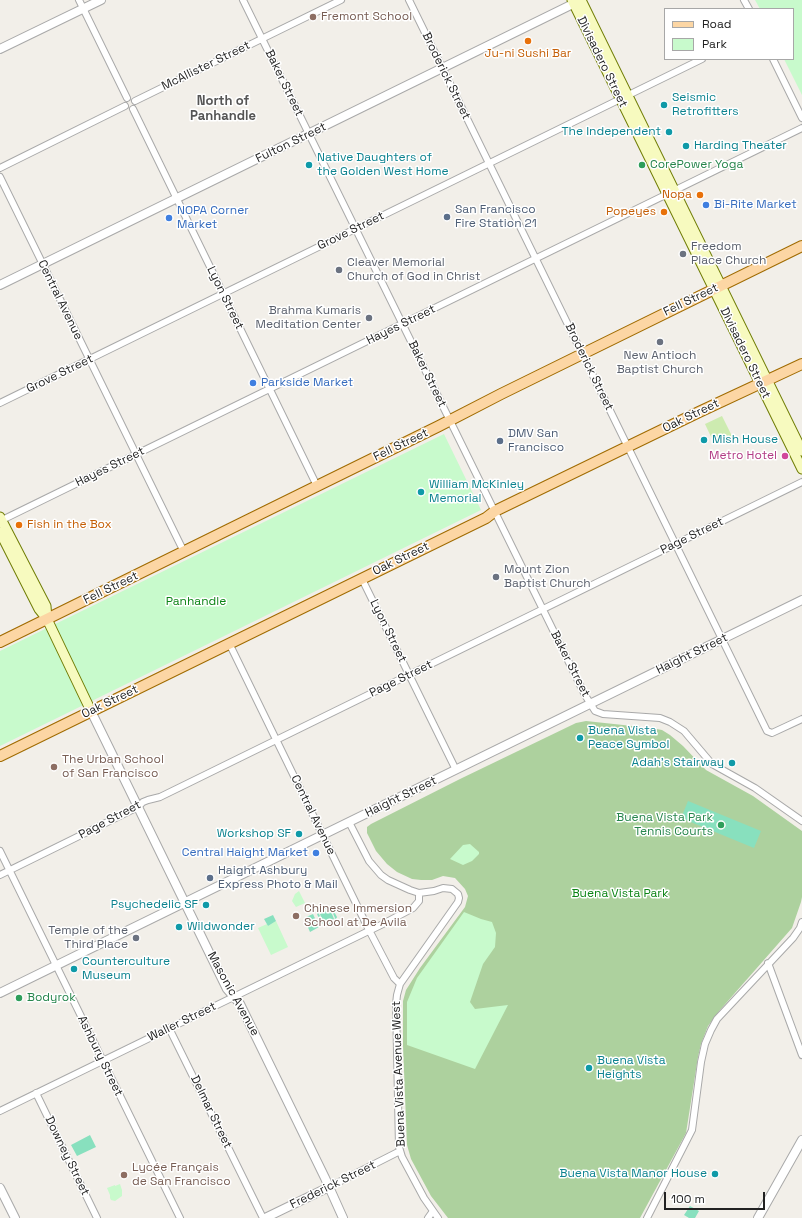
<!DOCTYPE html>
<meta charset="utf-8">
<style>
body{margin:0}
#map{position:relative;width:802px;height:1218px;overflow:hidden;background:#f2efe9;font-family:"Space Grotesk",sans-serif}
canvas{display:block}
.legend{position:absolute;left:664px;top:8px;width:130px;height:52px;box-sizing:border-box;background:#fff;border:1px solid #a7a7a7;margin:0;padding:5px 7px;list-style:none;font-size:12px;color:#222}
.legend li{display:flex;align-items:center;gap:8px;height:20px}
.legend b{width:20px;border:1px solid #a7a7a7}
.scale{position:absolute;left:664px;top:1192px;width:101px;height:18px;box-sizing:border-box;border:2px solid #222;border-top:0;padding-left:5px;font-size:12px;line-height:14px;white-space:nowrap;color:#222;-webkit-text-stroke:3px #fff;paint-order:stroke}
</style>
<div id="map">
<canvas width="802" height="1218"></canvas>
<ul class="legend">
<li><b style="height:5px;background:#fcd6a4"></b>Road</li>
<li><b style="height:11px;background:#c8facc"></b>Park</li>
</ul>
<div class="scale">100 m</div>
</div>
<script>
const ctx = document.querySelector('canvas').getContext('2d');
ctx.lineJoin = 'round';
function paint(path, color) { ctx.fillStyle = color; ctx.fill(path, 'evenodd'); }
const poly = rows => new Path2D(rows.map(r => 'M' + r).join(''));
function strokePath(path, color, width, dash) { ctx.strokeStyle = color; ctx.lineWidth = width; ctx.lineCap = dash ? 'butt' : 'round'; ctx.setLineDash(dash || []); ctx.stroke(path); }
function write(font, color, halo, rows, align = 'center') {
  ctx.font = font + ' "Space Grotesk",sans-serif'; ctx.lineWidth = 3; ctx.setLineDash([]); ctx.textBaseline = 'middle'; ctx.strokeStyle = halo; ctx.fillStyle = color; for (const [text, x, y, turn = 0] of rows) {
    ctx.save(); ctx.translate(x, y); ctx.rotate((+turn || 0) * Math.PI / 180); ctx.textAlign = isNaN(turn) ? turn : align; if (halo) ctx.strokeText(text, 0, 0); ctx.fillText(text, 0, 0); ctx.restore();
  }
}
const grass = poly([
 [722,416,732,436,733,435,734,438,732,439,733,443,732,444,726,434,713,441,705,424]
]);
const forest = poly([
 [586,721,651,728,662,730,670,735,683,746,706,770,753,796,802,831,802,897,801,902,792,928,720,1010,708,1026,701,1044,698,1057,686,1133,640,1218,448,1218,431,1196,411,1159,407,1145,403,1045,403,1001,406,990,420,968,465,907,468,896,465,889,455,878,443,876,432,880,421,880,412,879,397,872,387,864,376,851,367,833,367,827,371,824,460,779,576,723]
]);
const park = poly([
 [755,0,802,0,802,95,784,59,793,59,793,9,760,9],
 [444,434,481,510,0,746,0,651],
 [470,844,479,852,479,854,472,861,463,865,450,859,463,845],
 [299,891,305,903,296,907,292,901,295,894],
 [464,912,481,919,492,922,496,933,495,947,483,964,470,1002,475,1009,508,1005,475,1069,407,1045,407,1002,417,978],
 [276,921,288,947,271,955,258,928,267,924,268,926],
 [120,1184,122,1190,122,1196,115,1201,111,1200,110,1198,110,1195,107,1188,115,1185,115,1186]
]);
const pitch = poly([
 [688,801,761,831,754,848,681,818],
 [326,906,329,906,332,908,337,917,335,922,328,926,321,923,317,914,319,910],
 [327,908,331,909,335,918,334,921,327,924,326,923,334,919,330,909,320,914,323,922,319,914,320,911],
 [313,914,319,927,310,932,304,918],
 [273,915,276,921,268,926,264,919],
 [90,1135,96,1147,77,1156,71,1145],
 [690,1206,699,1211,695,1218,689,1218,684,1215]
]);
const minor = poly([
 [79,0,127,98],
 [243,0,585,695,595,711,603,714,660,718,670,722,684,731,712,764,755,788,802,821],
 [409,0,767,731,772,733,802,719],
 [744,0,749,9],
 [773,59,802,118],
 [135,101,341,0],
 [133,109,317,486],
 [0,168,125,106],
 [0,177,184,552],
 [0,403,702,59],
 [0,521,802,128],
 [362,579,456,770],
 [229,643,369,930,394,978,400,984],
 [349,822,369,861,381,875,388,880,410,890,419,893,434,891,443,888,452,889,458,894,459,898,458,902,400,984,397,995,396,1004,399,1147,402,1157,424,1198,438,1218],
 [0,851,180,1218],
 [0,875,138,807,143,802,148,800,160,797,802,482],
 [768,963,802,1055],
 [169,1028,263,1218],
 [36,1093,97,1218],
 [0,1111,385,923,413,908,419,901,419,893],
 [329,1187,400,1151],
 [428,1218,433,1211],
 [647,1218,692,1130,701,1062,705,1044,711,1030,717,1019,793,938,800,928,802,922]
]);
const tertiary = poly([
 [0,49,101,0],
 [0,285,579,1],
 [91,711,227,989,240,1004,325,1178,343,1218],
 [0,993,802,600],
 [0,1188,15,1218],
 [265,1218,329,1187],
 [758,1218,802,1140]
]);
const secondary = poly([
 [572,0,802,469],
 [581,0,802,451],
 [0,517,46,606,47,619],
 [0,532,39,609,47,619,91,711]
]);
const primary = poly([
 [0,642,317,486,439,426,501,394,802,246],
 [0,756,486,518,495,511,699,412,802,364]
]);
const markers = [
 [313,17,4,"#8d6e63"],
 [528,41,4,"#e8710a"],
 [664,105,4,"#0f9aa8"],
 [669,132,4,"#0f9aa8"],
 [686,146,4,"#0f9aa8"],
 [309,165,4,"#0f9aa8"],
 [642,165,4,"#2e9e5b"],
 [700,195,4,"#e8710a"],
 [706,205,4,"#3f7fe0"],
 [664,212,4,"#e8710a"],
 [447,217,4,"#5c6f8a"],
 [169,218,4,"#3f7fe0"],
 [683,254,4,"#6b7280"],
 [339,270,4,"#6b7280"],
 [369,318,4,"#6b7280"],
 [660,342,4,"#6b7280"],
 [253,383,4,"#3f7fe0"],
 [704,440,4,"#0f9aa8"],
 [500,441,4,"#5c6f8a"],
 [785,456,4,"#d1479c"],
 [421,492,4,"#0f9aa8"],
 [19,525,4,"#e8710a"],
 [496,577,4,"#6b7280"],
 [580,738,4,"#0f9aa8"],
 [732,763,4,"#0f9aa8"],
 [54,767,4,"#8d6e63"],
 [721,825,4,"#2e9e5b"],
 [299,834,4,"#0f9aa8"],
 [316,853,4,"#3f7fe0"],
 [210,878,4,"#5c6f8a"],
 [206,905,4,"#0f9aa8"],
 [296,916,4,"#8d6e63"],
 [179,927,4,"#0f9aa8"],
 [136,938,4,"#6b7280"],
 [74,969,4,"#0f9aa8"],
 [19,998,4,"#2e9e5b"],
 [589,1068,4,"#0f9aa8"],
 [715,1174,4,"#0f9aa8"],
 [124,1175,4,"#8d6e63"]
];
const educationNames = [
 ["Fremont School",321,17],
 ["The Urban School",62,760],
 ["of San Francisco",62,774],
 ["Chinese Immersion",304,909],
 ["School at De Avila",304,923],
 ["Lycée Français",132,1168],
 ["de San Francisco",132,1182]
];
const foodNames = [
 ["Ju-ni Sushi Bar",528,54,"center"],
 ["Nopa",692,195],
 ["Popeyes",656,212],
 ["Fish in the Box",27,525,"left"]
];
const streetNames = [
 ["Divisadero Street",602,62,64],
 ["McAllister Street",206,66,-26],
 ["Broderick Street",446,76,64],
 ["Baker Street",284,83,64],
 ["Fulton Street",291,143,-26],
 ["Grove Street",351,231,-26],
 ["Lyon Street",225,298,64],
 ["Central Avenue",60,300,64],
 ["Fell Street",691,300,-26],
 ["Hayes Street",401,325,-26],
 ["Divisadero Street",745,353,64],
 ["Broderick Street",589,367,64],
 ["Grove Street",60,374,-26],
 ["Baker Street",427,374,64],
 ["Oak Street",691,416,-26],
 ["Fell Street",401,445,-26],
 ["Hayes Street",110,467,-26],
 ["Page Street",692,536,-26],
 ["Oak Street",401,559,-26],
 ["Fell Street",111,588,-26],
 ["Lyon Street",388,631,64],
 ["Haight Street",692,654,-26],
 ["Baker Street",570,664,63],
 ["Page Street",401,679,-26],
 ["Oak Street",110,702,-26],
 ["Haight Street",401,797,-26],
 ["Central Avenue",313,815,64],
 ["Page Street",110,820,-28],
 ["Masonic Avenue",233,994,61],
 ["Waller Street",182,1022,-26],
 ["Ashbury Street",100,1056,64],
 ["Buena Vista Avenue West",399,1074,-92],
 ["Delmar Street",211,1112,64],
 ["Downey Street",67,1156,64],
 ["Frederick Street",333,1185,-26]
];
const cultureNames = [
 ["Seismic",672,98],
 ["Retrofitters",672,112],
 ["The Independent",661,132,"right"],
 ["Harding Theater",694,146],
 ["Native Daughters of",317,158],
 ["the Golden West Home",317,172],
 ["Mish House",712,440],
 ["William McKinley",429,485],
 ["Memorial",429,499],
 ["Buena Vista",588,731],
 ["Peace Symbol",588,745],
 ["Adah’s Stairway",724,763,"right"],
 ["Workshop SF",291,834,"right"],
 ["Psychedelic SF",198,905,"right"],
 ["Wildwonder",187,927],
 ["Counterculture",82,962],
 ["Museum",82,976],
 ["Buena Vista",597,1061],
 ["Heights",597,1075],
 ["Buena Vista Manor House",707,1174,"right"]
];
const leisureNames = [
 ["CorePower Yoga",650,165],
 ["Buena Vista Park",713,818,"right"],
 ["Tennis Courts",713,832,"right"],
 ["Bodyrok",27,998]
];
const shopNames = [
 ["Bi-Rite Market",714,205],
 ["NOPA Corner",177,211],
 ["Market",177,225],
 ["Parkside Market",261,383],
 ["Central Haight Market",308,853,"right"]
];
const serviceNames = [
 ["San Francisco",455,210],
 ["Fire Station 21",455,224],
 ["DMV San",508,434],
 ["Francisco",508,448],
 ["Haight Ashbury",218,871],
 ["Express Photo & Mail",218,885]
];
const worshipNames = [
 ["Freedom",691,247],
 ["Place Church",691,261],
 ["Cleaver Memorial",347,263],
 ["Church of God in Christ",347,277],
 ["Brahma Kumaris",361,311,"right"],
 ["Meditation Center",361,325,"right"],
 ["New Antioch",660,356,"center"],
 ["Baptist Church",660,370,"center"],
 ["Mount Zion",504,570],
 ["Baptist Church",504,584],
 ["Temple of the",128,931,"right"],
 ["Third Place",128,945,"right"]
];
const hotelNames = [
 ["Metro Hotel",777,456]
];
const parkNames = [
 ["Panhandle",196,602],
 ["Buena Vista Park",620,894]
];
const neighbourhoodNames = [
 ["North of",223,101],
 ["Panhandle",223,116]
];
paint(grass, '#cdebb0');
paint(forest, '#add19e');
paint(park, '#c8facc');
paint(pitch, '#88e0be');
strokePath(minor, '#a9a9a9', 8);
strokePath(tertiary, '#a9a9a9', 10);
strokePath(secondary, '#707d05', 11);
strokePath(primary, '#a06b00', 12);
strokePath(minor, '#fff', 6);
strokePath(tertiary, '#fff', 8);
strokePath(secondary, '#f7fabf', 9);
strokePath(primary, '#fcd6a4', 10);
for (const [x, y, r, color] of markers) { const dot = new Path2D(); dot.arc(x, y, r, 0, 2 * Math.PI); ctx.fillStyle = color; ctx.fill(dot); strokePath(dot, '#fff', 1.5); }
write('12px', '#785e54', '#fff', educationNames, 'left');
write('12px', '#c56008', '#fff', foodNames, 'right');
write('12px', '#222', '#fff', streetNames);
write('12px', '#0d838f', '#fff', cultureNames, 'left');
write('12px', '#27864d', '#fff', leisureNames, 'left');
write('12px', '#366cbe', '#fff', shopNames, 'left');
write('12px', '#4e5e75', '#fff', serviceNames, 'left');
write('12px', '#5b616d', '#fff', worshipNames, 'left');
write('12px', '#b23c85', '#fff', hotelNames, 'right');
write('12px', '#0c8416', '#fff', parkNames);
write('bold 13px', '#555', '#fff', neighbourhoodNames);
</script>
